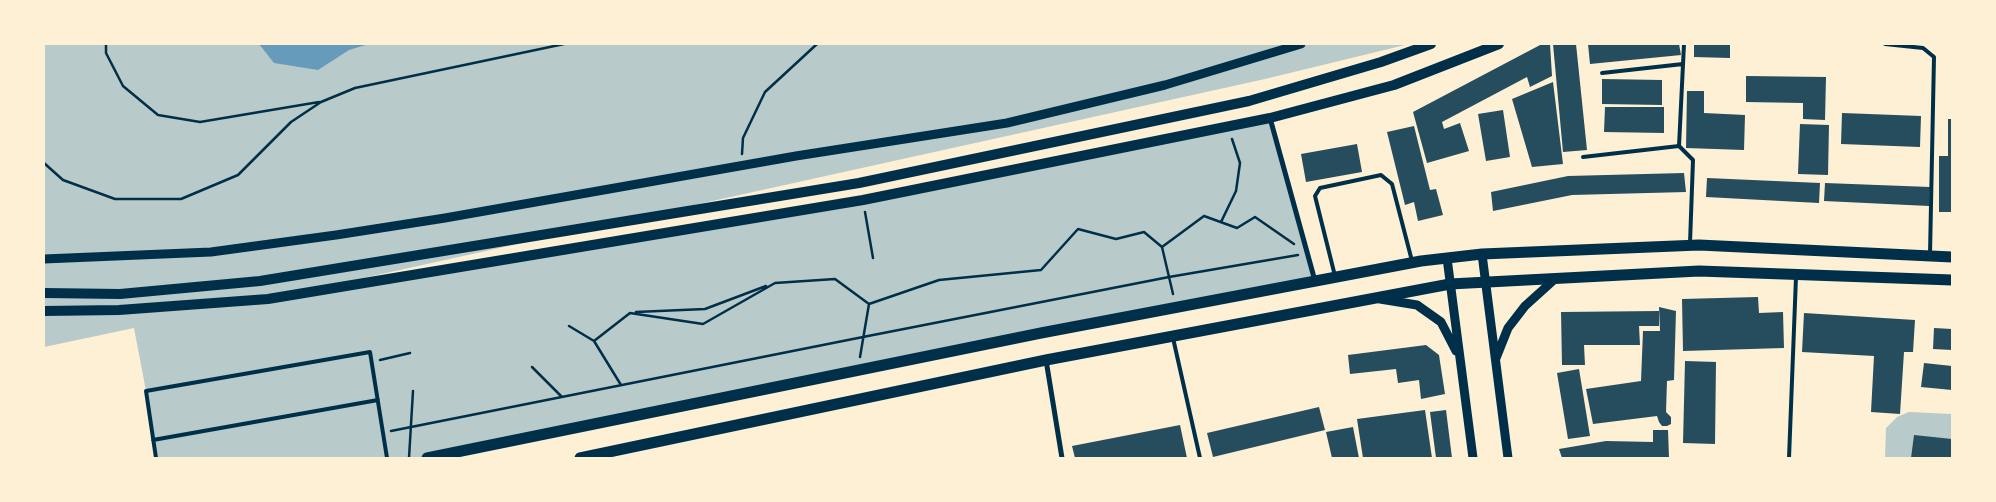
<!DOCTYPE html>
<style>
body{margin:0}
#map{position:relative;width:1996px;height:502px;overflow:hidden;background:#fdf0d5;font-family:"IBM Plex Serif",serif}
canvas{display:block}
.frame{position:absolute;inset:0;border:45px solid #fdf0d5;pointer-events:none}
</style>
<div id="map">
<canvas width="1996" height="502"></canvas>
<div class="frame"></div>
</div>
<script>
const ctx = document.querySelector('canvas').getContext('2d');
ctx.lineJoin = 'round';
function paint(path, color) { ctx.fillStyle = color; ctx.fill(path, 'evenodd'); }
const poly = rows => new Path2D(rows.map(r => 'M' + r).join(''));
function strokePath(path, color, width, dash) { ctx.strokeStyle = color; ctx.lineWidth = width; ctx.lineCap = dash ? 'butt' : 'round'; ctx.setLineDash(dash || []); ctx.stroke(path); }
const green = poly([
 [44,44,1409,44,1265,79,282,296,863,200,1270,118,1315,282,431,458,156,458,146,391,134,328,44,347],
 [1909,412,1952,414,1952,458,1885,458,1886,428,1897,417]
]);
const water = poly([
 [259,44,369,44,349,50,318,70,274,63]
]);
const building = poly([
 [1542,44,1550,44,1552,76,1530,87,1527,77,1442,122,1444,129,1460,123,1469,151,1427,163,1413,112],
 [1553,44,1576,44,1587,150,1563,152],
 [1588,44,1679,44,1681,55,1590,64],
 [1694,44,1730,44,1730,58,1694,57],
 [1746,76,1826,77,1825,120,1803,119,1803,103,1746,102],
 [1602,79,1662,80,1662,105,1602,104],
 [1553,82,1563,164,1532,167,1512,99],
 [1687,91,1704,91,1704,113,1745,115,1744,150,1686,148],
 [1605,107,1664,107,1664,133,1604,132],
 [1503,110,1510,157,1486,161,1478,114],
 [1842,113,1921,116,1920,147,1841,144],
 [1948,119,1952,119,1952,212,1939,212,1939,156,1948,156],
 [1800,124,1829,125,1828,175,1798,174],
 [1414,126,1430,190,1436,189,1443,215,1418,221,1414,202,1405,205,1387,132],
 [1357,144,1362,172,1306,182,1301,154],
 [1684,173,1686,192,1572,195,1493,211,1491,192,1568,176],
 [1707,178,1820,183,1819,203,1706,197],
 [1825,183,1930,187,1929,206,1824,201],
 [1758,297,1759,313,1783,312,1784,348,1683,351,1682,299],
 [1659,307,1676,311,1674,380,1667,381,1666,412,1671,417,1671,424,1667,426,1662,426,1659,422,1657,416,1593,424,1586,389,1641,381,1643,331,1660,331],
 [1659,311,1659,326,1639,326,1640,345,1584,345,1585,365,1562,365,1561,312],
 [1804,313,1915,320,1913,352,1904,352,1900,414,1871,412,1874,356,1802,352],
 [1934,328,1952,329,1952,350,1933,349],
 [1426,345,1439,355,1445,394,1421,399,1419,380,1398,383,1396,369,1350,374,1348,355],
 [1685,361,1716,362,1715,444,1683,443],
 [1924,363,1952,366,1952,390,1921,387],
 [1579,369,1590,436,1568,439,1557,373],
 [1319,407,1325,430,1213,457,1207,433],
 [1425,410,1432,458,1363,458,1357,419],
 [1446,410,1452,458,1436,458,1430,412],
 [1180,425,1187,458,1075,458,1072,446],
 [1353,427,1359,458,1332,458,1326,432],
 [1653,430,1668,430,1669,458,1562,458,1559,449,1606,441,1653,442],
 [1914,435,1952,439,1952,458,1911,458]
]);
const path = poly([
 [106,44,106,53,123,86,158,115,200,122,319,102],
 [742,154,743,138,765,92,817,44],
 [44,163,63,180,115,199,181,199,238,175,291,122,321,102,355,88,564,44],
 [865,212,873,258],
 [1221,222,1236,191,1240,163,1232,139],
 [1162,247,1173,294],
 [636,312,705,309,766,286],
 [569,326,594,341,630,313,703,324,775,283,835,279,869,304,939,280,1041,270,1078,229,1116,239,1144,232,1162,247,1204,216,1237,228,1255,217,1294,244],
 [594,341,621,385],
 [860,357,869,304],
 [380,360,410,353],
 [532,367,562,397],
 [391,431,863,337,1169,277,1298,255],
 [409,458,413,391]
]);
const service = poly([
 [1684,44,1679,146,1693,160,1690,243],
 [1885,44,1923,48,1934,57,1930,254],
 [1602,73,1683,64],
 [1583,157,1679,146],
 [1335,276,1315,196,1320,188,1381,175,1392,184,1412,261],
 [1173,338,1200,458],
 [153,440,378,400],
 [156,458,146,391,370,352,387,458],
 [1789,458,1796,277]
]);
const minor = poly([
 [1270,118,1315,281],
 [1046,360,1062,458]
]);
const tertiary = poly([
 [1482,254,1508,458],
 [1447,258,1473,458],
 [44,259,211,252,336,235,445,218,796,156,1007,123,1165,85,1301,44],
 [1380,299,1417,305,1441,322,1456,351],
 [1496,358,1508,328,1525,306,1556,278]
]);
const secondary = poly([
 [44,293,120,294,260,281,859,183,1249,101,1381,62,1431,44],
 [44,311,119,310,268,299,863,200,1270,118,1394,85,1499,44]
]);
const primary = poly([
 [427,458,1041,333,1421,261,1482,254,1699,245,1952,257],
 [580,458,1046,360,1450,284,1699,271,1952,280]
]);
paint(green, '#b9caca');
paint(water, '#669bbc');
paint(building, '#264d5e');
strokePath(path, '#003049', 2.5);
strokePath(service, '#003049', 4);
strokePath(minor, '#003049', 5);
strokePath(tertiary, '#003049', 9);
strokePath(secondary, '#003049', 10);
strokePath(primary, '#003049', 11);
</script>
